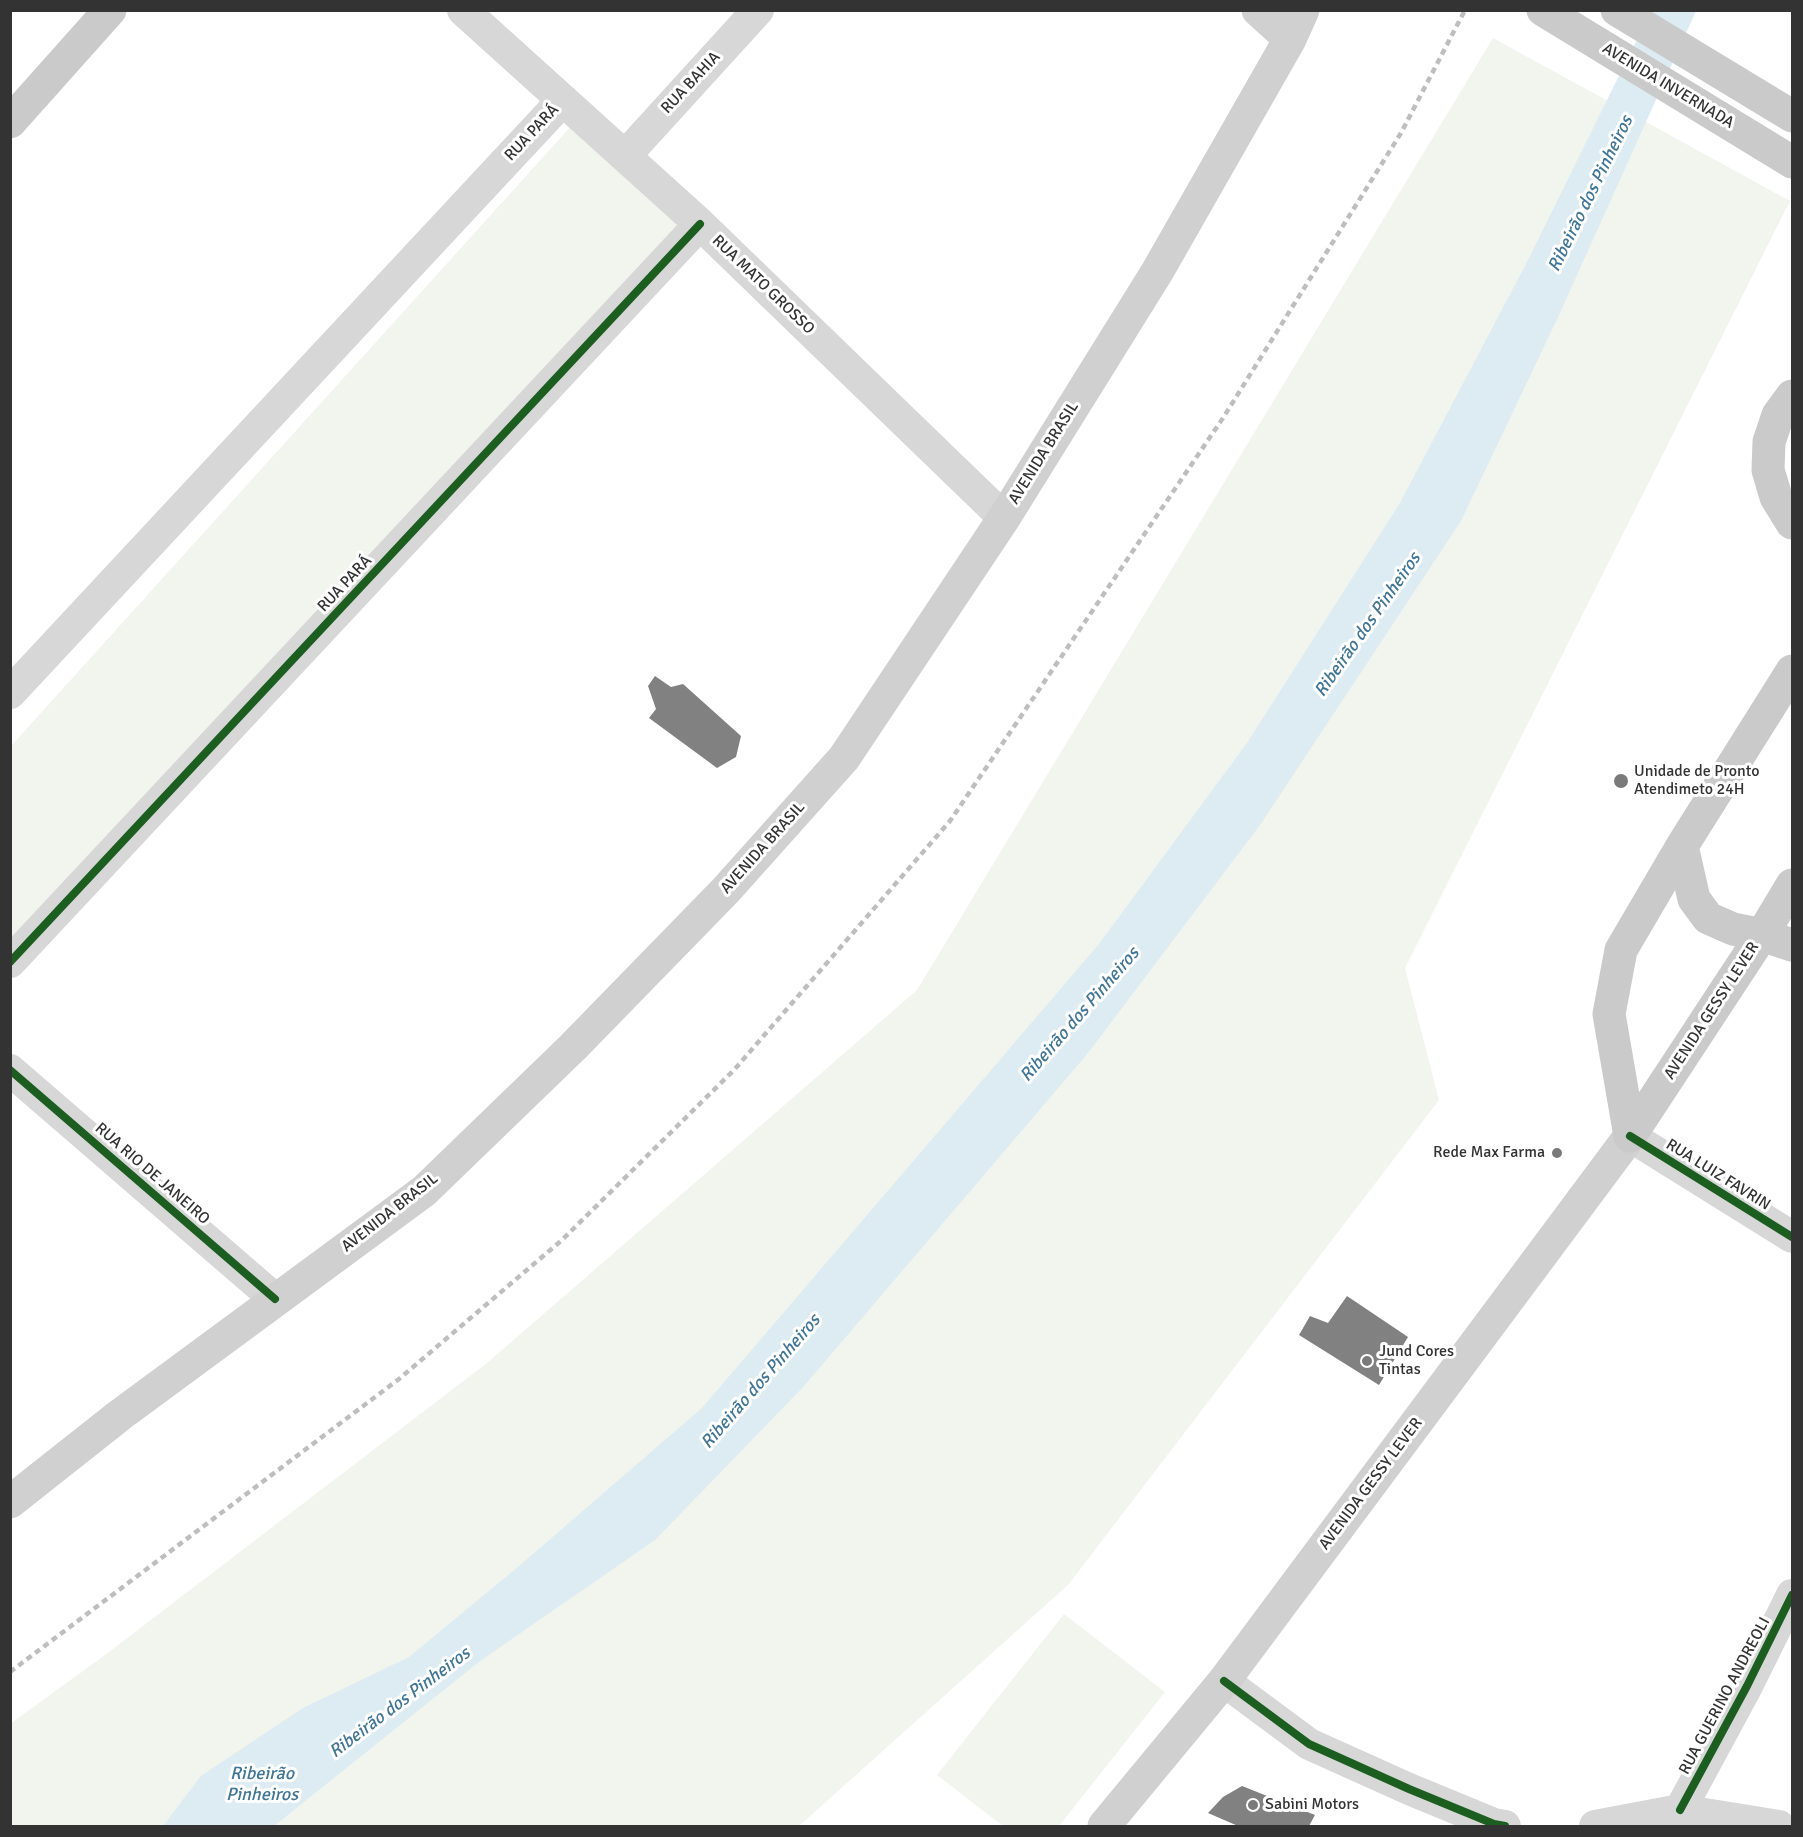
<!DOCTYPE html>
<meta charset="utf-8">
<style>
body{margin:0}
#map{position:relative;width:1803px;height:1837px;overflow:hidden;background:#fff;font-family:Signika,sans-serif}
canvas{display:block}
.frame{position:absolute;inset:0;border:12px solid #333;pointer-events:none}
</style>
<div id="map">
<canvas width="1803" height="1837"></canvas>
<div class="frame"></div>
</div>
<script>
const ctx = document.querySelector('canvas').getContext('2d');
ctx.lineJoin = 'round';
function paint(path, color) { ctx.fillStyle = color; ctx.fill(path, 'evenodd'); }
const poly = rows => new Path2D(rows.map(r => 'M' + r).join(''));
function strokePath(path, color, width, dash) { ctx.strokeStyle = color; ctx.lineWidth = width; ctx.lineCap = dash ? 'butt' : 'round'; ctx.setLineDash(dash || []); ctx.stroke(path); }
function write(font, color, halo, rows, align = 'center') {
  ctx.font = font + ' Signika,sans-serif'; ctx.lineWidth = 6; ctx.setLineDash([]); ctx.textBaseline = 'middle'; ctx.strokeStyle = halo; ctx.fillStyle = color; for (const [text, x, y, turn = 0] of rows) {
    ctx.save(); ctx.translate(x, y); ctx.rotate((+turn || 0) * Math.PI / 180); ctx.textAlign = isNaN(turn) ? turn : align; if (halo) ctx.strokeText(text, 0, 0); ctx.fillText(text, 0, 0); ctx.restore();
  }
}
const green = poly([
 [1493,38,1790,201,1405,968,1439,1100,1068,1585,799,1826,11,1826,10,1724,105,1655,487,1363,917,990],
 [573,124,692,229,11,949,11,746],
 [1064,1614,1165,1692,1059,1826,1003,1826,937,1775]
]);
const water = poly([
 [1651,11,1696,11,1559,315,1461,521,1260,825,1088,1053,804,1386,655,1540,480,1661,274,1826,163,1826,201,1776,303,1708,409,1657,518,1567,702,1408,1099,944,1247,743,1400,503,1526,264]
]);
const building = poly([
 [655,676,671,687,683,684,741,736,736,757,717,768,649,718,656,709,648,686],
 [1347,1296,1408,1337,1379,1385,1299,1335,1310,1316,1328,1323],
 [1242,1786,1315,1815,1309,1826,1238,1826,1208,1813,1223,1797]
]);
const minor = poly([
 [463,10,700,224,1004,518],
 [625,156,758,10],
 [10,693,563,100],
 [10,962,700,224],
 [10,1070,275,1299],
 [1630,1136,1792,1237],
 [1224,1681,1309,1744,1409,1789,1494,1824,1505,1826],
 [1680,1810,1747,1686,1792,1595],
 [1595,1826,1680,1810,1779,1826]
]);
const secondary = poly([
 [1258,10,1290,39],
 [10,1502,120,1415,424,1191,573,1047,726,890,844,758,1004,518,1157,272,1290,39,1303,10],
 [1104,1826,1224,1681,1630,1136]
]);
const primary = poly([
 [1543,10,1792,162],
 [1617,10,1792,116],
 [10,122,110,10],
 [1792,396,1778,415,1769,442,1768,470,1776,497,1792,523],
 [1682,846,1694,899,1708,918,1733,929,1762,935,1792,945],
 [1630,1136,1609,1014,1621,950,1682,846,1792,671],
 [1630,1136,1762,935,1792,885]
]);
const rail = poly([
 [10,1672,399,1379,562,1240,734,1070,950,821,1223,418,1401,133,1465,10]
]);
const cycleway = poly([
 [10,962,700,224],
 [10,1070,275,1299],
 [1630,1136,1792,1237],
 [1224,1681,1309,1744,1409,1789,1494,1824,1505,1826],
 [1680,1810,1747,1686,1792,1595]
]);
const markers = [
 [1621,781,8,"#7a7a7a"],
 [1557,1153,6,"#7a7a7a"],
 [1367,1361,6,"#7a7a7a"],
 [1253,1805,6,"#7a7a7a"]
];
const streetNames = [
 ["RUA BAHIA",691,83,-47],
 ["AVENIDA INVERNADA",1668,86,31],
 ["RUA PARÁ",532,133,-47],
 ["RUA MATO GROSSO",763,285,44],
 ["AVENIDA BRASIL",1044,453,-58],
 ["RUA PARÁ",345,584,-47],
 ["AVENIDA BRASIL",763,848,-48],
 ["AVENIDA GESSY LEVER",1712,1011,-57],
 ["RUA RIO DE JANEIRO",152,1174,41],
 ["RUA LUIZ FAVRIN",1718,1175,32],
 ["AVENIDA BRASIL",390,1213,-38],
 ["AVENIDA GESSY LEVER",1371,1484,-53],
 ["RUA GUERINO ANDREOLI",1725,1696,-62]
];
const poiNames = [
 ["Unidade de Pronto",1634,772],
 ["Atendimeto 24H",1634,790],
 ["Rede Max Farma",1545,1153,"right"],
 ["Jund Cores",1379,1352],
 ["Tintas",1379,1370],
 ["Sabini Motors",1265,1805]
];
const waterNames = [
 ["Ribeirão dos Pinheiros",1591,194,-64],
 ["Ribeirão dos Pinheiros",1368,625,-55],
 ["Ribeirão dos Pinheiros",1080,1015,-49],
 ["Ribeirão dos Pinheiros",761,1382,-49],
 ["Ribeirão dos Pinheiros",400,1703,-37],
 ["Ribeirão",262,1774],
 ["Pinheiros",262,1795]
];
paint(green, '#f1f5ed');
paint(water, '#ddebf3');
paint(building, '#818181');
strokePath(minor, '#d7d7d7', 32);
strokePath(secondary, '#d0d0d0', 33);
strokePath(primary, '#cacaca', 33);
strokePath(rail, '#bebebe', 4.5, [6, 4.5]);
strokePath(cycleway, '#1b5e20', 8);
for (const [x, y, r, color] of markers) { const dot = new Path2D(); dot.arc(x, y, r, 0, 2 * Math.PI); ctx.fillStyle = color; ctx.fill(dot); strokePath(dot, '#fff', 2); }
write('16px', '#333', '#fff', streetNames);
write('16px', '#333', '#fff', poiNames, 'left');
write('italic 18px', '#3f7597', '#fff', waterNames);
</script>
